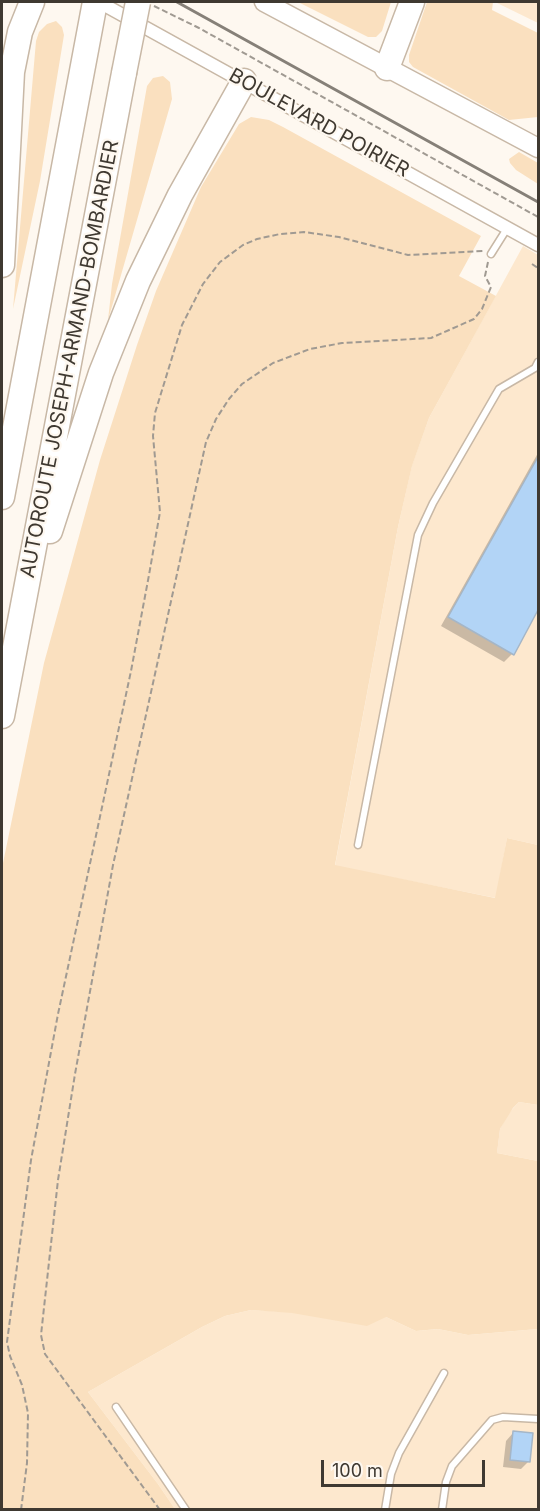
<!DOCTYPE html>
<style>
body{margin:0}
#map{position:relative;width:540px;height:1511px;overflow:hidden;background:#fef8f0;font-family:Inter,sans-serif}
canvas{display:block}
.frame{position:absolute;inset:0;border:3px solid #3f3931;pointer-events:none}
.scale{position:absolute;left:321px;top:1460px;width:164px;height:27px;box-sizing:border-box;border:3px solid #3f3931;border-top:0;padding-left:8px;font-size:18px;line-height:21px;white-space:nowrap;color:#3f3931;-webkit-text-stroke:4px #fef8f0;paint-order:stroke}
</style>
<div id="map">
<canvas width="540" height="1511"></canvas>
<div class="frame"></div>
<div class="scale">100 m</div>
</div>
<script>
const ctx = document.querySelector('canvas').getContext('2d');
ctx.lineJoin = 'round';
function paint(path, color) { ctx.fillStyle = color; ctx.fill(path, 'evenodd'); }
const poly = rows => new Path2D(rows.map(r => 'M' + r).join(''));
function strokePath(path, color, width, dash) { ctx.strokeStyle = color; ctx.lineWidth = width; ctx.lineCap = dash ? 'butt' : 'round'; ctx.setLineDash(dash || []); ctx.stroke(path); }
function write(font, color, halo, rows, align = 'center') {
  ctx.font = font + ' Inter,sans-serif'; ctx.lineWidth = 4.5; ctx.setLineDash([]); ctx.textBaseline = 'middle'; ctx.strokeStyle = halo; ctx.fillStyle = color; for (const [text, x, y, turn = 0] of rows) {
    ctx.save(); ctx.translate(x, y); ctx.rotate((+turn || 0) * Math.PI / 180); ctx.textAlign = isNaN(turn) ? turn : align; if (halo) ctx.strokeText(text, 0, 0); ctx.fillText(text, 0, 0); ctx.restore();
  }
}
const built = poly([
 [495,2,538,2,538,23],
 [523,246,538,255,538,845,507,838,496,898,335,866,398,527,412,465,429,418],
 [519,1102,538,1105,538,1161,497,1153,500,1129,508,1114],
 [251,1310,386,1317,416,1331,438,1329,468,1335,538,1329,538,1509,175,1509,158,1484,88,1392,202,1327,225,1316]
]);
const green = poly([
 [298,2,391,2,382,31,376,37,368,37],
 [427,2,493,2,492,10,538,33,538,117,509,120,413,67,409,62,409,55],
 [56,21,62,27,64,35,40,181,13,309,36,41,39,32,47,24],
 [163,76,170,82,172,99,108,320,112,284,147,86,153,78],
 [251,117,269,120,283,127,481,236,459,276,496,296,429,418,412,466,398,527,335,865,495,898,507,838,538,845,538,1105,519,1102,513,1108,500,1129,497,1153,538,1161,538,1329,468,1335,438,1329,416,1331,386,1317,367,1326,292,1313,251,1310,225,1316,202,1327,88,1392,158,1484,175,1509,2,1509,2,868,44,663,100,460,137,345,156,291,201,187,239,124],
 [519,152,538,163,538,184,516,170,510,163,509,159]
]);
const shadow = poly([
 [538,453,538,607,512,654,504,662,441,626],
 [513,1433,529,1461,521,1469,503,1467,506,1441]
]);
const building = poly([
 [538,457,538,610,514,655,448,617,538,457],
 [513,1431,533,1433,530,1462,510,1460,513,1431]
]);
const path = poly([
 [154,6,199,28,538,217],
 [532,264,538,268],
 [21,1510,27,1463,28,1413,22,1385,10,1356,7,1342,31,1160,58,1014,131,671,149,575,160,512,153,436,155,413,182,325,203,284,220,262,243,245,257,239,280,234,304,232,339,237,408,255,483,251],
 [160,1510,45,1354,41,1335,58,1180,75,1074,113,865,206,442,216,419,229,399,242,384,273,363,310,349,342,343,431,338,474,319,482,309,491,287,485,276,488,262]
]);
const lane = poly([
 [491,254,508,227],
 [358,845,418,535,433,503,499,389,535,368,538,362],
 [116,1407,186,1510],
 [385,1510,391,1474,399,1453,444,1373],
 [442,1510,446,1482,452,1466,492,1420,503,1417,538,1419]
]);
const street = poly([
 [99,2,538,245]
]);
const secondary = poly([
 [264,2,538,148]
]);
const highway = poly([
 [387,68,412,2],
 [2,265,12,72,20,32,32,2],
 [2,497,95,2],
 [50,531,101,373,138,281,180,195,244,81],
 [2,716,124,73]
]);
const rail = poly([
 [177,2,538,202]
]);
const highwayBridge = poly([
 [124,73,138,2]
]);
const streetNames = [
 ["BOULEVARD POIRIER",319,123,29],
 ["AUTOROUTE JOSEPH-ARMAND-BOMBARDIER",70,359,-79]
];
paint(built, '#fde8ce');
paint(green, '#fae0bf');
paint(shadow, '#0003');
paint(building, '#b2d4f6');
strokePath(building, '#a5b6c7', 1.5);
strokePath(lane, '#c8b8a6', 9);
strokePath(street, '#c8b8a6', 15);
strokePath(secondary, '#c8b8a6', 21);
strokePath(highway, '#c8b8a6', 27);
strokePath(path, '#a09a92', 2, [6, 3]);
strokePath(lane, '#fff', 6);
strokePath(street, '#fff', 12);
strokePath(secondary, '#fff', 18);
strokePath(highway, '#fff', 24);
strokePath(rail, '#868078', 3);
strokePath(highwayBridge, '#c8b8a6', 27, []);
strokePath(highwayBridge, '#fff', 24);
write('20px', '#3f3931', '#fef8f0', streetNames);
</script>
